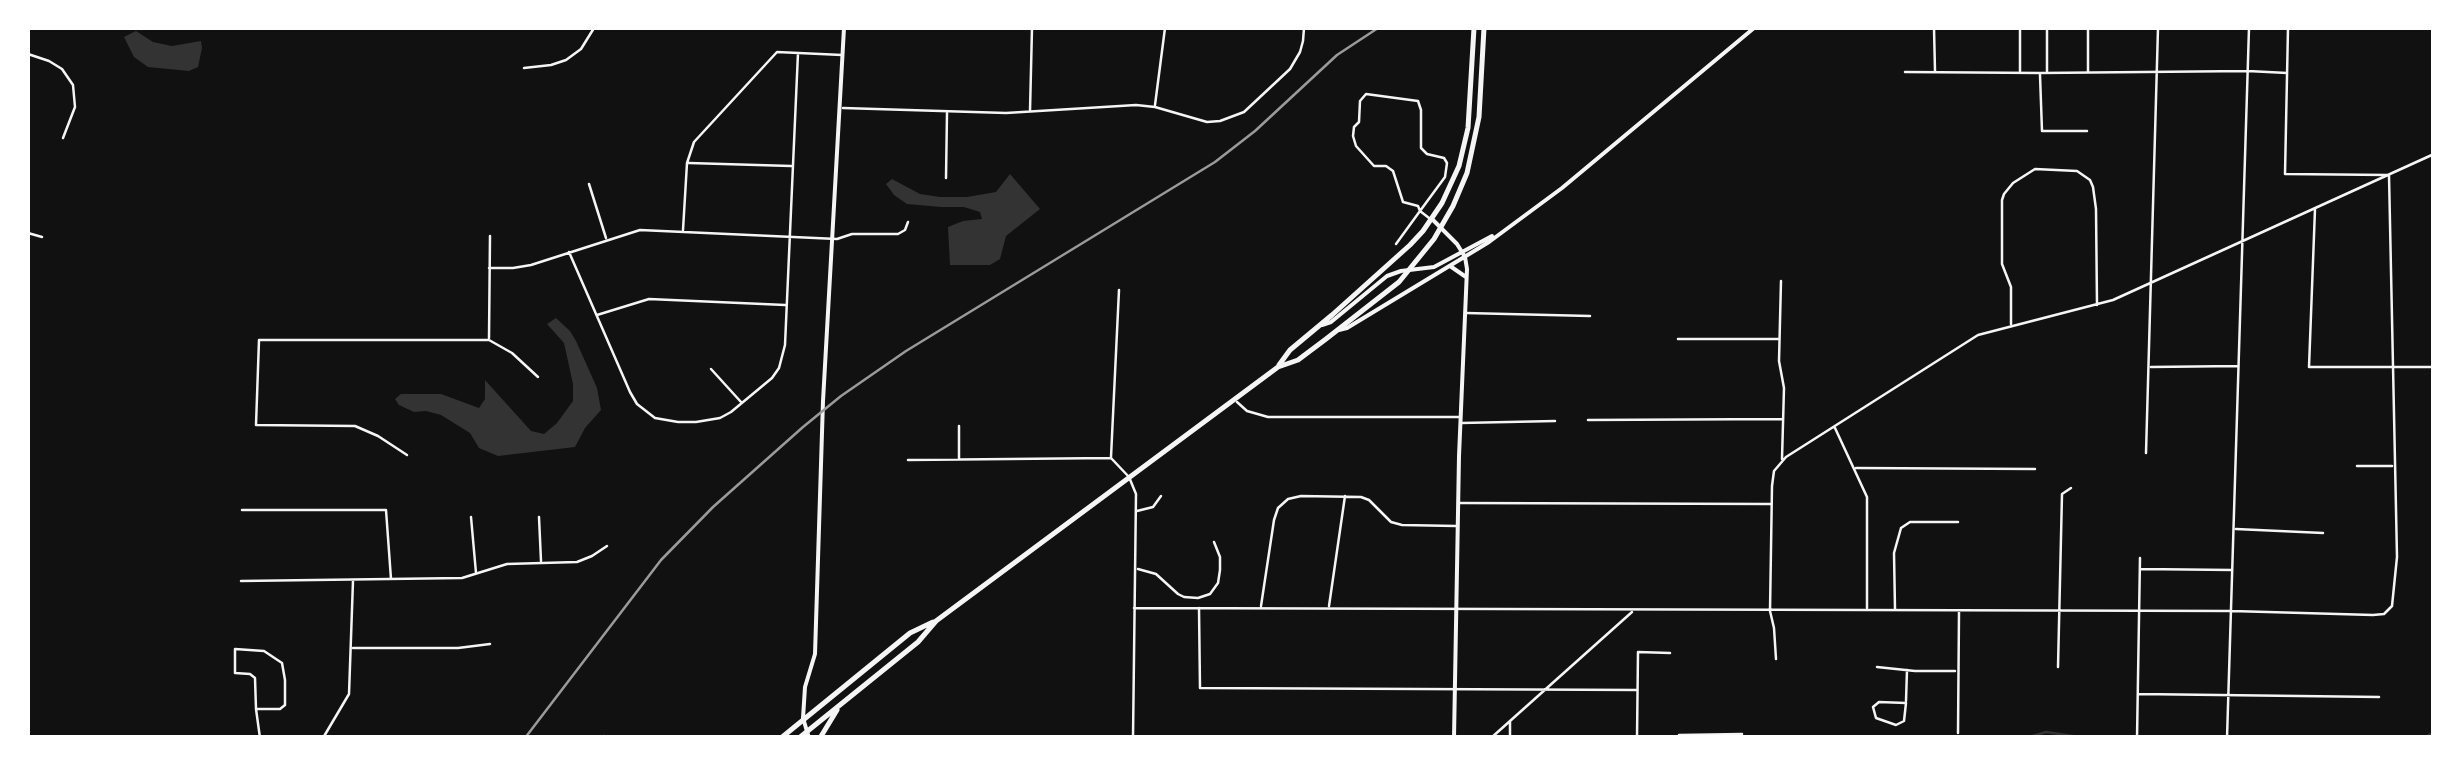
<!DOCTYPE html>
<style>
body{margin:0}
#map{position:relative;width:2461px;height:765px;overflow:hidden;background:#111;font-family:Signika,sans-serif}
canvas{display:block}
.frame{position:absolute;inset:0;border:30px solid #fff;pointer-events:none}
</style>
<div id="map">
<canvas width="2461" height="765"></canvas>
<div class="frame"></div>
</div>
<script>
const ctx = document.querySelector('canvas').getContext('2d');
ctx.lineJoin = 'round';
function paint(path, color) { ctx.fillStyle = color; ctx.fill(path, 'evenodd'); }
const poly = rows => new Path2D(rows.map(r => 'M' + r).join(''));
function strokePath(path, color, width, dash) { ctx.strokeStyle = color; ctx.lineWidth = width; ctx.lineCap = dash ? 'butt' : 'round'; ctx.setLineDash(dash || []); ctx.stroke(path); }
const water = poly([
 [136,31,153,42,172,46,201,41,202,48,198,67,189,71,148,67,134,57,124,37],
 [1010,174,1040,209,1006,236,1000,259,990,265,950,265,948,227,963,221,982,219,980,212,964,207,941,207,907,204,894,195,886,184,892,179,920,194,940,197,967,197,996,192],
 [556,318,570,331,576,341,597,388,601,410,585,428,575,447,498,456,479,448,470,433,441,415,426,411,414,412,399,405,395,399,401,394,441,394,479,408,485,399,485,380,531,431,544,434,557,423,573,401,573,384,564,343,547,324]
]);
const stream = poly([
 [2026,738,2046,732,2086,738],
 [2424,738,2434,732]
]);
const minor = poly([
 [1934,28,1935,71],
 [2020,28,2020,71],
 [2088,28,2088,71],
 [2288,28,2285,174,2388,175],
 [28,54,49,61,62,69,73,85,75,107,63,138],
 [524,68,551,65,566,60,581,49,594,28],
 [2047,71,2047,28],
 [1905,72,2040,73,2248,71,2287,73],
 [2040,75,2042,131,2087,131],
 [1155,105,1165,28],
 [843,108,1006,113,1136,105,1155,107,1207,122,1220,121,1244,112,1290,69,1300,52,1303,41,1304,28],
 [1030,111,1032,28],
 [689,163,791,166],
 [946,178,947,113],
 [589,184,606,238],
 [2315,209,2309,367,2434,367],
 [683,230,687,163,694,142,777,52,842,55],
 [28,233,42,237],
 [1396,244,1420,211,1445,177,1447,163,1444,158,1427,154,1421,148,1421,110,1418,101,1366,94,1360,101,1359,122,1354,127,1353,136,1356,146,1374,166,1386,166,1393,171,1403,202,1418,206,1420,211,1429,218],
 [569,252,630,392,637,404,655,418,678,422,696,422,720,418,731,412,772,378,779,368,785,345,798,53],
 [489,268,513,268,531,265,640,230,837,239,852,234,898,234,905,230,908,222],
 [1781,281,1779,361,1784,388,1782,459],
 [1466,313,1590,316],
 [597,315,649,299,785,305],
 [2011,324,2011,287,2002,264,2002,200,2004,194,2013,183,2035,169,2077,171,2090,180,2093,187,2096,209,2097,305],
 [489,338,490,236],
 [1678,339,1779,339],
 [2151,367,2238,366],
 [711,369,741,402],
 [1237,402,1247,411,1268,417,1459,417],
 [1588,420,1783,419],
 [1461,423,1555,421],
 [1835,428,1867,497,1867,608],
 [2146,453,2158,28],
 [407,455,378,436,355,426,256,425,259,340,489,340,512,353,538,377],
 [1111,457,1119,290],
 [959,458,959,426],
 [908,460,1111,458,1129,477,1136,494,1133,738],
 [2357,466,2392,466],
 [1856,468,2035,469],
 [1458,503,1770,504],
 [242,510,386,510,391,579],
 [1137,511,1153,507,1161,496],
 [471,517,476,573],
 [539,517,541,561],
 [2236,529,2323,533],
 [1138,569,1156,574,1178,594,1184,597,1198,598,1210,594,1218,583,1220,570,1220,557,1214,542],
 [2140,569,2232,570],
 [241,581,462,578,507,564,577,562,592,556,607,546],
 [1261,606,1274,520,1278,508,1288,499,1301,496,1361,497,1369,500,1391,522,1402,525,1456,526],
 [1329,606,1345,496],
 [1134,608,2232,611,2373,615,2384,614,2392,606,2397,557,2389,175],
 [1199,608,1200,688,1637,690],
 [1895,609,1894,553,1901,528,1910,522,1958,522],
 [353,648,458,648,490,644],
 [1776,659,1774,628,1770,611,1772,486,1774,471,1786,457,1978,335,2113,300,2434,154],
 [1877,667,1915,671,1955,671],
 [2058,667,2062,494,2071,488],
 [2138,694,2379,697],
 [1906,701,1907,670],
 [1879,702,1906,703,1904,721,1896,725,1876,718,1873,707,1879,702],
 [256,709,280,709,285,705,285,680,282,663,264,651,235,649,235,673,250,674,255,678,256,709,260,738],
 [1510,722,1510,738],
 [1958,733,1959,612],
 [323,738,349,694,353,581],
 [603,738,604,736],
 [1491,738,1632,612],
 [1637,738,1638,652,1670,653],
 [1679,738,1679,735,1742,734],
 [2137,738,2140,558],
 [2227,738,2249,28]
]);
const tertiary = poly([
 [1433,220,1457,244,1465,257,1467,269,1459,456,1454,738],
 [1450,266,1466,277],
 [1322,325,1331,322,1387,276,1401,271,1434,267,1492,236],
 [1339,330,1347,328,1489,242,1562,188,1754,28],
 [803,718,805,687,815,654,823,401,844,28]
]);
const secondary = poly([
 [803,718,809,738]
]);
const primary = poly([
 [1279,365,1290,350,1332,315,1410,245,1423,231,1442,203,1459,166,1468,128,1474,28],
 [781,738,910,633,933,622],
 [799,738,918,642,936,621,1278,367,1298,360,1326,339,1399,282,1434,239,1453,206,1467,173,1479,117,1484,28],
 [820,738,837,710]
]);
const tram = poly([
 [525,738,661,560,713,507,803,427,841,396,906,351,1215,162,1255,131,1337,55,1378,28]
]);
paint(water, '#333');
strokePath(stream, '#333', 2.5);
strokePath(minor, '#f5f5f5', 2.5);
strokePath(tertiary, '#f5f5f5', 4);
strokePath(secondary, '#f5f5f5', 4);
strokePath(primary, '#f5f5f5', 5);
strokePath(tram, '#9a9a9a', 2.5);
</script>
